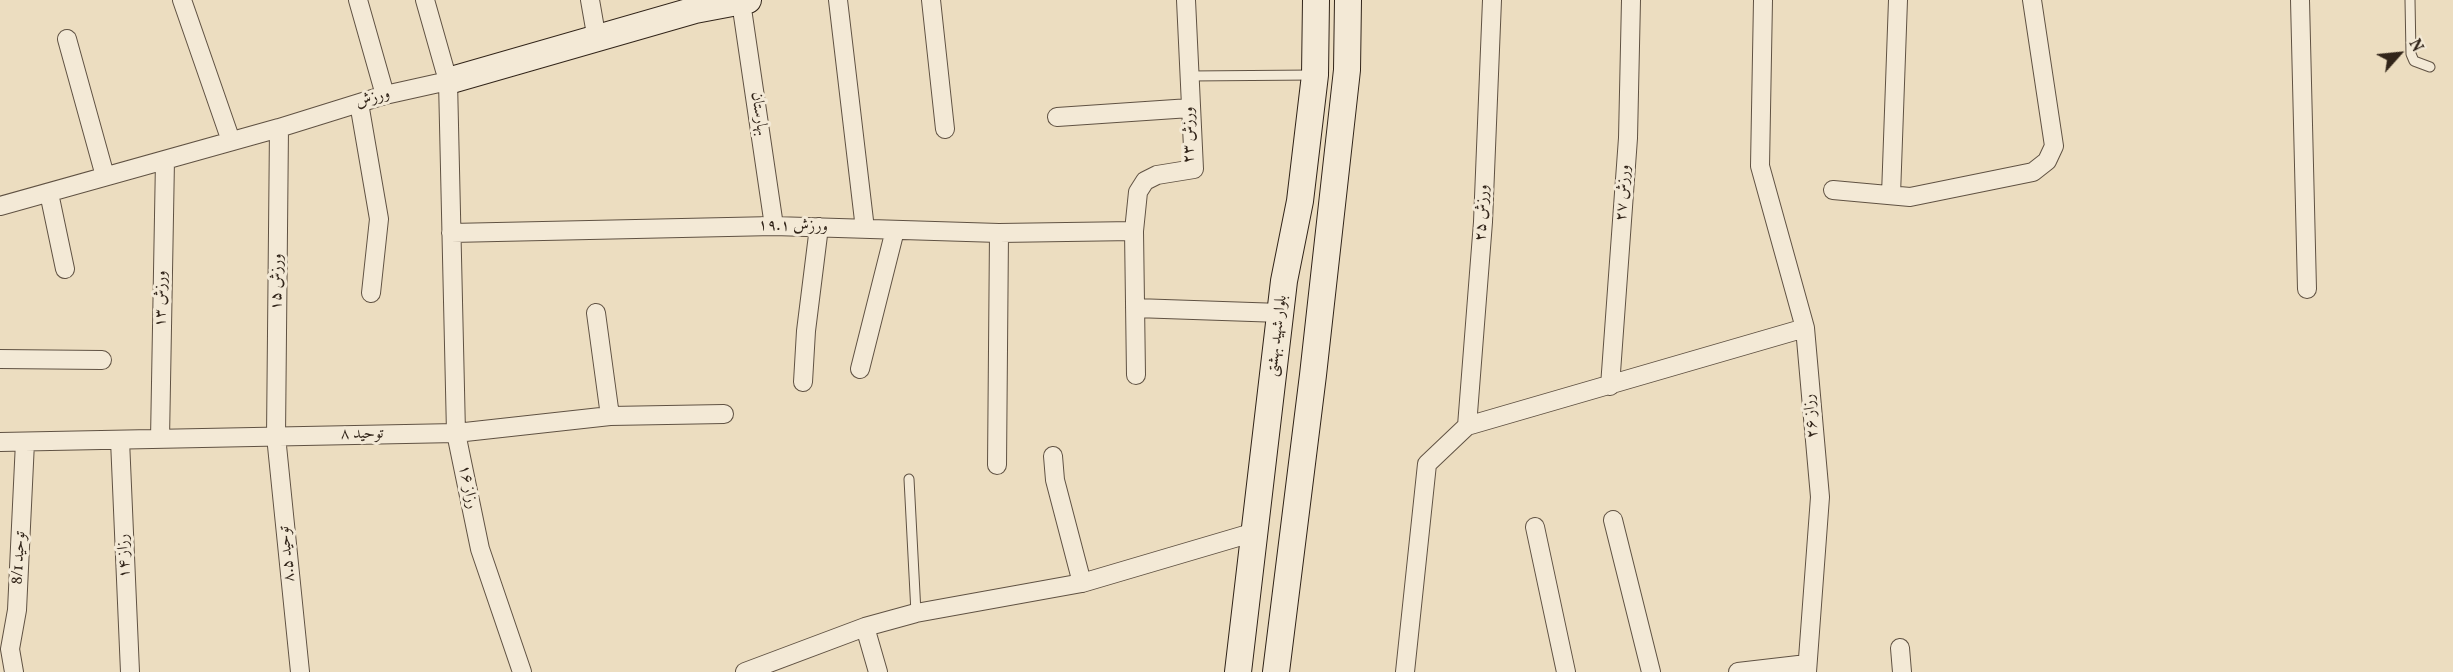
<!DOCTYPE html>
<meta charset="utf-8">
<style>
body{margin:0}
#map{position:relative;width:2453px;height:672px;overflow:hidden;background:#ecddc0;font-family:Vollkorn,serif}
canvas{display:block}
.north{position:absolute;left:2369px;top:24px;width:60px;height:60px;-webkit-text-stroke:4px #f3e9d6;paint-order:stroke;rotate:63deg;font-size:16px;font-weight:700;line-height:24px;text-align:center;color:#312419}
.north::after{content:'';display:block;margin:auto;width:21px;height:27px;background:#312419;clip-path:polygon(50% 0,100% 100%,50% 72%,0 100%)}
</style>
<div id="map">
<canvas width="2453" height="672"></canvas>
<div class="north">N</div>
</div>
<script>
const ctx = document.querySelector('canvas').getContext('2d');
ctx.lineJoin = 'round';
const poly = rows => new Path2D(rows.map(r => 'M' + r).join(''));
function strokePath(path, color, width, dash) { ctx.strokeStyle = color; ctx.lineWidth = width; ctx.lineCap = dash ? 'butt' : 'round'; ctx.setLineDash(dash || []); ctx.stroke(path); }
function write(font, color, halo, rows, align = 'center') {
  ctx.font = font + ' Vollkorn,Amiri,serif'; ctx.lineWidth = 6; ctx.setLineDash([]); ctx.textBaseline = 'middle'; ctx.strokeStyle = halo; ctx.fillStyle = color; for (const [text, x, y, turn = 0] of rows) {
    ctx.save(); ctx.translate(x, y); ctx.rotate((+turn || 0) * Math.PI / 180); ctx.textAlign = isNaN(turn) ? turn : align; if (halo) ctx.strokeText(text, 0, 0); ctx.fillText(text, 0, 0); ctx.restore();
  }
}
const lane = poly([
 [2410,0,2411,54,2414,61,2430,67],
 [1190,76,1313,75],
 [909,479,916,613]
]);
const street = poly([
 [182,0,231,141],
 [358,0,385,95],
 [425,0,448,81,456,433,480,549,522,672],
 [590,0,597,40],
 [838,0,865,229],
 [931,0,945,129],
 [1763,0,1760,166,1805,328,1820,497,1807,672],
 [2300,0,2307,289],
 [741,2,774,226],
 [67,39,105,176],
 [359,103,379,219,371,293],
 [1057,117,1190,108],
 [279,128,276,436,300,672],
 [1833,190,1910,197,2033,172,2047,161,2054,146,2032,0],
 [49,193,65,269],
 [1891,195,1898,0],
 [0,206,279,128,385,95,448,81],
 [451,233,774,226,999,233,1134,231],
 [1135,308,1281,313],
 [596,313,610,416],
 [0,359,102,360],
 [860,369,895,230],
 [1136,375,1134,231,1138,192,1145,181,1157,175,1194,169,1186,0],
 [803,382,806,331,819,227],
 [1610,386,1628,138,1631,0],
 [1467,426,1483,222,1492,0],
 [160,439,165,160],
 [120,440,130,672],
 [0,442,456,433,610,416,724,414],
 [1053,456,1055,480,1082,583],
 [997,465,999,233],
 [1613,520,1651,672],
 [1535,527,1566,672],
 [865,627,878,672],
 [1900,648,1902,672],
 [14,672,10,649,17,610,25,442],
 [745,672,865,627,916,613,1082,583,1255,532],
 [1405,672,1427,464,1467,426,1805,328],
 [1738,672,1807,664]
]);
const secondary = poly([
 [448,81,695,10,748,0],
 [1238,672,1284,281,1300,201,1315,75,1316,0],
 [1276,672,1313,375,1347,70,1348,0]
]);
const streetNames = [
 ["ورزش",373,99,-16],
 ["بهارستان",758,114,82],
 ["ورزش ۲۳",1190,135,-90],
 ["ورزش ۲۷",1624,193,-86],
 ["ورزش ۲۵",1483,213,-87],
 ["ورزش ۱۹.۱",793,227,1],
 ["ورزش ۱۵",278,282,-89],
 ["ورزش ۱۳",162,299,-89],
 ["بلوار شهید بهشتی",1278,336,-83],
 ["رزاز ۲۶",1812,416,-95],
 ["توحید ۸",362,435,-1],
 ["رزاز ۱۶",467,487,79],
 ["توحید ۸.۵",288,554,-96],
 ["رزاز ۱۴",125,556,-92],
 ["توحید 8/1",20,558,-87]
];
strokePath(lane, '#605243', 11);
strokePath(street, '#605243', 20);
strokePath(secondary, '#312419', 28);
strokePath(lane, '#f3e9d6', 9);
strokePath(street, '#f3e9d6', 18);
strokePath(secondary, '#f3e9d6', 26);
write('16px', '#312419', '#f3e9d6', streetNames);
</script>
